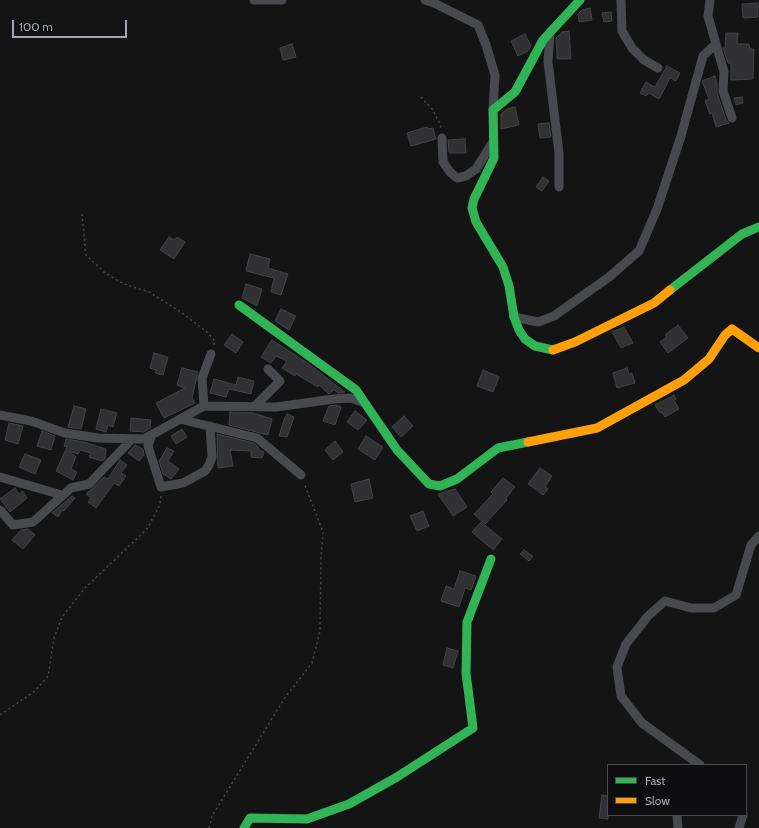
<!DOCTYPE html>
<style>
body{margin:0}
#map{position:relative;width:759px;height:828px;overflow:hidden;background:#141414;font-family:Cabin,sans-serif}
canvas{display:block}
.legend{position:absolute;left:607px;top:764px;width:140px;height:52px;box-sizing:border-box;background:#0e0e10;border:1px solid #4a4b52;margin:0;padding:5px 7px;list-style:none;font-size:12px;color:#a3a7b6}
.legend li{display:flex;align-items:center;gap:8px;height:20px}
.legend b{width:20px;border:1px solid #4a4b52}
.scale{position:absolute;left:12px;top:20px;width:115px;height:18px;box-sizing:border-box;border:2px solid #a3a7b6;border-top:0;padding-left:5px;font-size:12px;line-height:14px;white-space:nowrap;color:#a3a7b6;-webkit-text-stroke:3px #0e0e10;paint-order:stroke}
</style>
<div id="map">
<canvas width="759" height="828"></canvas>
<ul class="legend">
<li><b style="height:5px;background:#30b455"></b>Fast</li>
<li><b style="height:5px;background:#ff9f0a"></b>Slow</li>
</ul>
<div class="scale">100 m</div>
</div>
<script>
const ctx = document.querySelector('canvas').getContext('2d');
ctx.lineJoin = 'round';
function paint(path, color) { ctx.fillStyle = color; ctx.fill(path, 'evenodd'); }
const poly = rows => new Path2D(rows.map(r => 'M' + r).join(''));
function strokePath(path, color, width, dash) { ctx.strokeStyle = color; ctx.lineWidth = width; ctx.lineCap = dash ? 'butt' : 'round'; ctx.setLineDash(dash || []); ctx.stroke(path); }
const building = poly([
 [758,3,758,17,743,18,742,4,758,3],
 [590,8,592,20,579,22,578,14,582,10,590,8],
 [611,12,612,21,604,22,602,13,611,12],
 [569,31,571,59,557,59,556,38,562,32,569,31],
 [726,33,738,33,737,44,749,44,750,49,754,49,753,79,731,80,731,63,728,63,723,48,725,48,726,33],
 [525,34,531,46,528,51,518,56,511,41,525,34],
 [292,44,296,57,283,60,280,48,292,44],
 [667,66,680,73,676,81,670,78,659,99,649,93,646,96,640,93,646,82,655,87,667,66],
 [715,76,717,83,717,93,726,120,729,123,716,127,712,113,710,114,705,101,709,99,702,81,715,76],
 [742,97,743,103,736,105,734,98,742,97],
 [515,107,519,125,501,129,501,114,507,109,515,107],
 [549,123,551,137,540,138,538,124,549,123],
 [427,127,428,129,433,128,436,139,411,146,407,133,427,127],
 [465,139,466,153,449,153,448,140,465,139],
 [543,177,549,181,542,191,536,187,543,177],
 [169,237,175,240,177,237,185,242,174,259,160,250,169,237],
 [250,254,270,259,268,268,288,274,281,295,271,292,274,278,246,271,250,254],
 [246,284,262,289,257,306,242,298,246,284],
 [281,309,296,316,289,330,275,321,281,309],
 [678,325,688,338,668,353,660,342,667,337,665,335,678,325],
 [624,327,633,343,621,348,612,332,624,327],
 [232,334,243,342,236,353,224,345,232,334],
 [272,340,306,362,345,392,338,393,334,390,329,394,319,385,318,387,296,374,295,376,282,368,287,361,276,356,271,363,261,357,272,340],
 [154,353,168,357,163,375,155,373,156,370,150,368,154,353],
 [182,368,198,372,192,398,195,403,164,418,156,403,185,388,177,385,182,368],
 [627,368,629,374,632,373,635,383,617,388,613,373,627,368],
 [483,370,499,377,493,392,477,386,483,370],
 [238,377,254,381,251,394,229,389,226,397,210,393,214,379,236,385,238,377],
 [674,395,676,399,674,400,679,409,665,417,662,412,660,413,655,405,674,395],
 [336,405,341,407,335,425,323,421,329,406,336,405],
 [74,406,86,409,81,429,68,427,74,406],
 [101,409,117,413,113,427,108,425,106,432,96,429,101,409],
 [355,411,367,420,358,430,347,422,355,411],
 [230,412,253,413,272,419,268,435,229,425,230,412],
 [287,414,294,417,287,437,279,436,285,417,286,417,287,414],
 [404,416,413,426,401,437,392,427,404,416],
 [131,418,151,420,150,428,144,432,130,431,131,418],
 [9,423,23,426,18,444,5,440,9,423],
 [182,429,187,437,176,444,171,436,182,429],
 [42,431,55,436,51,450,37,446,42,431],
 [217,434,254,443,258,447,258,449,264,452,262,458,251,457,251,451,230,450,233,466,218,468,217,434],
 [366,436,383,447,375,460,358,449,366,436],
 [66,439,84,442,106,449,105,459,102,461,89,457,91,453,80,450,78,454,68,451,76,457,71,469,77,472,73,480,56,471,67,447,64,446,66,439],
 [335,441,343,452,333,460,325,450,335,441],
 [135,445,143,449,144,455,139,461,128,453,135,445],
 [167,448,174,451,168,461,179,469,171,479,163,474,159,461,167,448],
 [25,454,41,460,35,474,19,467,25,454],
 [120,460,127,465,121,473,126,476,119,486,114,483,96,508,88,502,91,498,86,494,104,477,108,479,120,460],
 [540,468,552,476,545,487,548,489,543,495,528,484,540,468],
 [503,478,515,487,506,498,507,500,485,524,474,514,493,494,491,492,503,478],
 [369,479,373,498,355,502,351,484,369,479],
 [15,488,19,494,23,491,27,498,10,512,0,499,15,488],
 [455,489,467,507,453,516,438,494,455,489],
 [72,496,75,498,64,511,62,510,58,517,52,513,72,496],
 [423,511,429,526,417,531,410,516,423,511],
 [481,522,502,539,493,550,472,532,481,522],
 [28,529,35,535,23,549,12,540,21,530,28,529],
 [524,550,533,556,529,561,520,554,524,550],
 [460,571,476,576,471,590,465,588,459,607,441,601,446,586,454,589,460,571],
 [447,648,458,651,453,668,443,665,447,648],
 [602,795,608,796,608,819,599,818,602,795]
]);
const path = poly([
 [421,97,433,110,440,124,441,130],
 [82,214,86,255,105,273,124,284,149,292,181,312,207,332,215,341,213,347],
 [0,715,35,691,48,676,54,638,62,617,85,588,147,529,160,505,161,495],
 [209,828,212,816,284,699,312,663,320,631,321,556,323,532,304,483]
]);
const street = poly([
 [254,0,282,0],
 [425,0,434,3,478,25,486,45,495,75,493,110],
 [621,0,622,31,632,48,644,60,658,68],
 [710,0,708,16,724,72,723,91,732,118],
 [550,32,548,62,559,153,559,187],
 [442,138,443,162,450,172,457,178,466,176,476,169,493,142],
 [514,317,538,322,554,316,609,277,639,251,657,209,681,136,703,56,716,44],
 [204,406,202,378,211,354],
 [255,406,280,381,268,369],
 [0,415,31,421,65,433,98,438,144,439,204,406,276,407,334,399,351,398,362,402],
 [180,419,257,438,301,475],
 [152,434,148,446,161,487,183,483,205,471,209,465,212,457,210,426],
 [0,477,62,495],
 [0,510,13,525,33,522,71,488,89,484,132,439],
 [700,765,642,723,621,696,617,667,626,644,648,616,665,601,691,608,714,608,736,595,751,545,759,536],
 [677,815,678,828],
 [739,828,743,815]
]);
const fast = poly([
 [670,290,742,234,759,227],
 [239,305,356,390,397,450,429,484,440,486,457,479,498,448,528,442],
 [553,350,535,346,525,339,519,330,514,317,509,286,503,267,476,222,472,208,474,199,494,158,493,110,515,92,543,40,580,0],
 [244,828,250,818,307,819,349,804,397,777,473,728,466,673,467,622,491,559]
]);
const slow = poly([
 [553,350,575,342,654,303,670,290],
 [528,442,597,428,684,380,709,359,725,335,732,329,759,348]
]);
paint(building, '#313133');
strokePath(building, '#424348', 1);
strokePath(path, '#494a4e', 1.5, [2, 3]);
strokePath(street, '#47494d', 9);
strokePath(fast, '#30b455', 9);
strokePath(slow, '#ff9f0a', 9);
</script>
